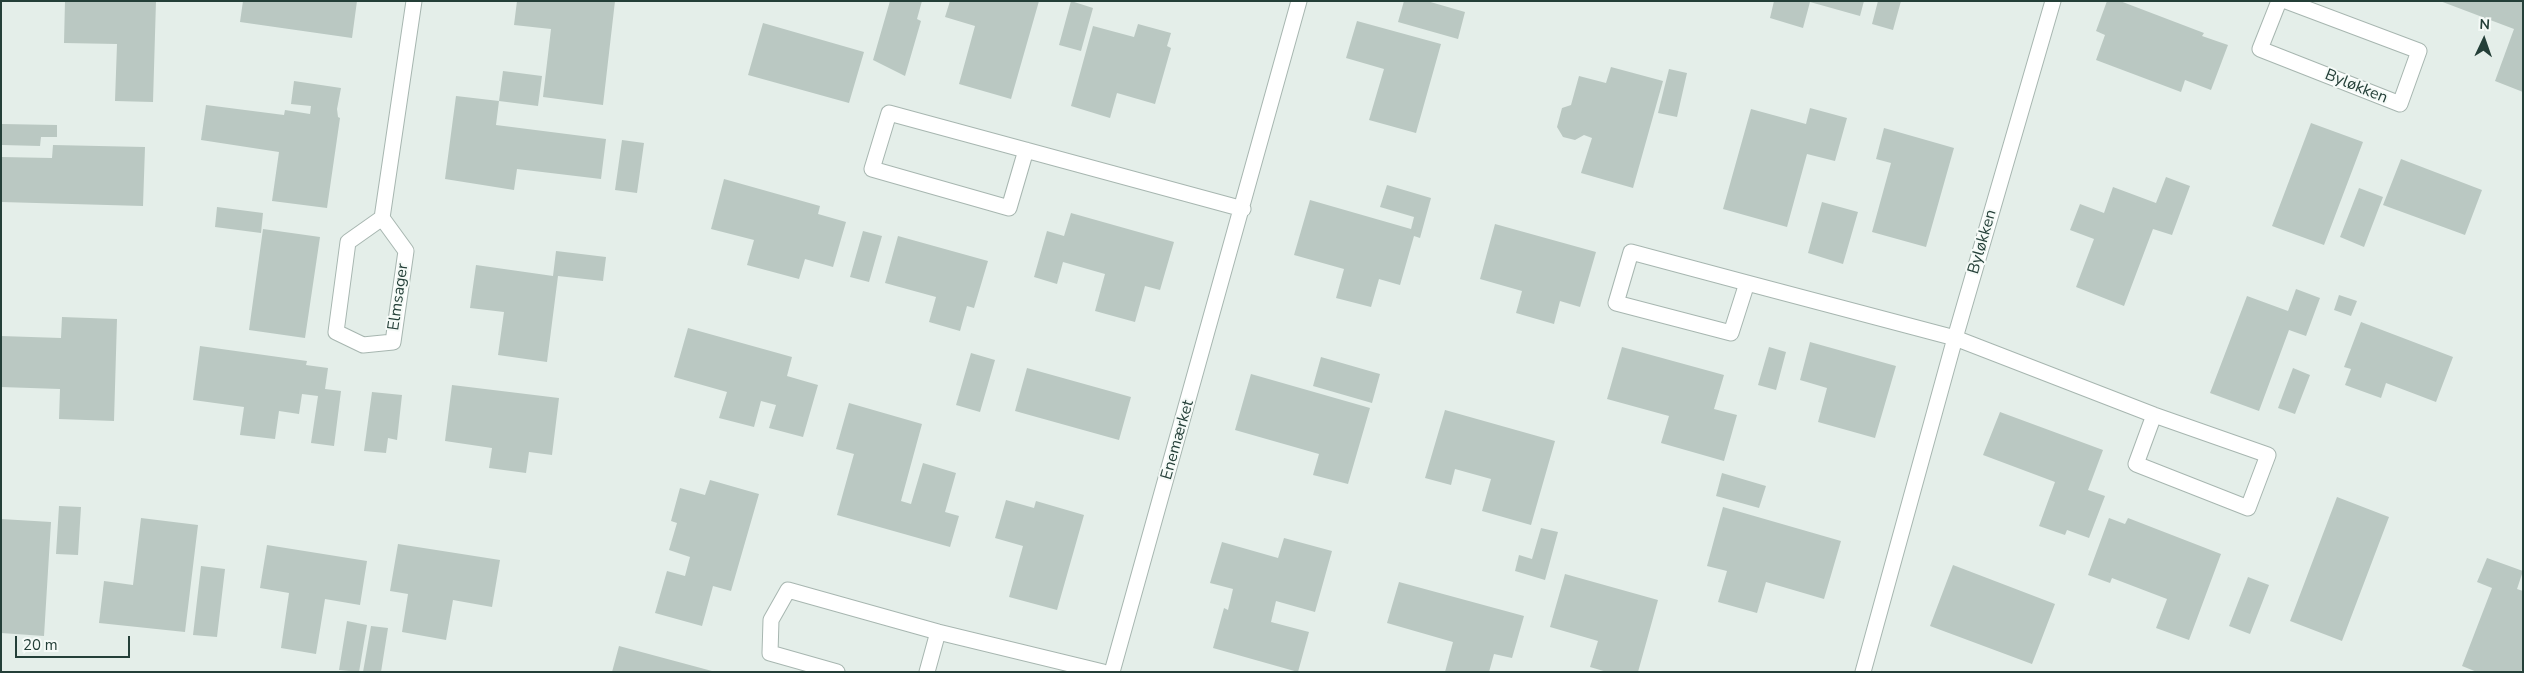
<!DOCTYPE html>
<meta charset="utf-8">
<style>
body{margin:0}
#map{position:relative;width:2524px;height:673px;overflow:hidden;background:#e4eee9;font-family:"Nunito Sans",sans-serif}
canvas{display:block}
.frame{position:absolute;inset:0;border:2px solid #243f38;pointer-events:none}
.north{position:absolute;left:2459px;top:15px;width:50px;height:50px;-webkit-text-stroke:4px #f5faf7;paint-order:stroke;rotate:3deg;font-size:14px;font-weight:700;line-height:20px;text-align:center;color:#243f38}
.north::after{content:'';display:block;margin:auto;width:18px;height:22px;background:#243f38;clip-path:polygon(50% 0,100% 100%,50% 72%,0 100%)}
.scale{position:absolute;left:15px;top:636px;width:115px;height:22px;box-sizing:border-box;border:2px solid #243f38;border-top:0;padding-left:6px;font-size:15px;line-height:18px;white-space:nowrap;color:#243f38;-webkit-text-stroke:4px #f5faf7;paint-order:stroke}
</style>
<div id="map">
<canvas width="2524" height="673"></canvas>
<div class="frame"></div>
<div class="north">N</div>
<div class="scale">20 m</div>
</div>
<script>
const ctx = document.querySelector('canvas').getContext('2d');
ctx.lineJoin = 'round';
function paint(path, color) { ctx.fillStyle = color; ctx.fill(path, 'evenodd'); }
const poly = rows => new Path2D(rows.map(r => 'M' + r).join(''));
function strokePath(path, color, width, dash) { ctx.strokeStyle = color; ctx.lineWidth = width; ctx.lineCap = dash ? 'butt' : 'round'; ctx.setLineDash(dash || []); ctx.stroke(path); }
function write(font, color, halo, rows, align = 'center') {
  ctx.font = font + ' "Nunito Sans",sans-serif'; ctx.lineWidth = 4; ctx.setLineDash([]); ctx.textBaseline = 'middle'; ctx.strokeStyle = halo; ctx.fillStyle = color; for (const [text, x, y, turn = 0] of rows) {
    ctx.save(); ctx.translate(x, y); ctx.rotate((+turn || 0) * Math.PI / 180); ctx.textAlign = isNaN(turn) ? turn : align; if (halo) ctx.strokeText(text, 0, 0); ctx.fillText(text, 0, 0); ctx.restore();
  }
}
const building = poly([
 [65,1,156,1,153,102,115,101,117,44,64,43],
 [243,1,357,1,352,38,240,22],
 [517,1,615,1,603,105,543,97,551,29,514,25],
 [890,1,922,1,917,19,921,21,905,76,873,60],
 [950,1,1039,1,1011,99,959,84,975,26,945,17],
 [1071,1,1093,8,1081,51,1059,45],
 [1404,1,1427,1,1465,12,1458,39,1398,22],
 [1774,1,1864,1,1860,16,1810,2,1803,28,1770,18],
 [1878,1,1901,1,1893,30,1872,24],
 [2107,1,2120,1,2204,33,2202,36,2228,45,2211,90,2185,80,2181,92,2096,60,2105,35,2096,31],
 [2440,1,2523,1,2523,92,2495,81,2514,29],
 [1357,21,1441,44,1416,133,1369,120,1384,69,1346,58],
 [763,23,864,52,849,103,748,75],
 [1138,24,1171,33,1167,46,1171,48,1155,104,1117,93,1110,118,1071,106,1093,26,1134,37],
 [1611,67,1663,81,1633,188,1581,173,1592,138,1584,135,1575,140,1563,137,1557,127,1562,108,1571,105,1579,76,1606,83],
 [1669,69,1687,73,1677,117,1658,113],
 [503,71,542,76,538,106,499,101],
 [294,81,341,88,337,109,338,117,340,118,327,208,272,201,279,152,201,140,206,105,284,115,285,110,310,114,311,106,291,104],
 [456,96,499,101,496,125,606,139,601,179,517,169,514,190,445,179],
 [1810,108,1847,118,1835,161,1807,154,1787,227,1723,209,1751,109,1806,124],
 [2311,123,2363,142,2324,245,2272,226],
 [2,124,57,125,57,137,41,137,40,146,2,145],
 [1884,128,1954,148,1926,247,1872,232,1891,163,1876,159],
 [622,140,644,143,637,193,615,190],
 [53,145,145,147,143,206,1,202,1,157,52,158],
 [2401,159,2482,190,2465,235,2383,205],
 [2166,177,2190,186,2172,235,2153,229,2124,306,2076,287,2094,239,2070,230,2080,204,2104,213,2113,187,2156,203],
 [724,179,820,206,818,214,846,222,833,267,805,259,799,279,747,265,754,240,711,229],
 [1387,185,1431,198,1420,238,1414,236,1400,285,1379,279,1371,307,1336,298,1344,269,1294,255,1310,200,1411,229,1414,217,1380,207],
 [2359,188,2383,197,2364,247,2340,237],
 [1822,202,1858,212,1843,264,1808,253],
 [217,207,263,213,261,233,215,227],
 [1071,213,1174,242,1160,290,1145,286,1135,322,1095,311,1105,274,1063,262,1057,284,1034,277,1047,231,1064,236],
 [1495,224,1596,252,1580,307,1560,301,1554,324,1516,313,1522,291,1480,279],
 [263,229,320,237,305,338,249,330],
 [863,231,882,236,869,282,850,277],
 [898,236,988,261,974,308,967,306,960,331,929,322,936,297,885,283],
 [556,251,606,257,603,281,558,276,547,362,498,355,504,312,470,308,476,265,553,276],
 [2296,289,2320,298,2306,336,2289,330,2259,411,2210,393,2247,296,2288,311],
 [2339,295,2357,301,2351,316,2334,310],
 [62,317,117,319,114,421,59,419,60,389,1,387,1,336,61,338],
 [2361,322,2453,357,2436,402,2386,383,2381,398,2345,385,2351,369,2344,367],
 [688,328,792,357,787,376,818,385,803,437,769,428,776,405,761,401,754,427,719,418,727,392,674,377],
 [1810,342,1896,366,1875,438,1818,422,1827,388,1800,380],
 [200,346,307,361,306,365,328,368,325,389,341,391,334,446,311,443,318,396,302,394,299,414,279,411,275,439,240,435,244,407,193,400],
 [1622,347,1724,375,1714,409,1737,415,1724,461,1661,443,1669,416,1607,399],
 [1769,347,1786,352,1776,390,1758,385],
 [971,353,995,360,980,412,956,405],
 [1321,357,1380,374,1372,403,1313,386],
 [1027,368,1131,397,1119,440,1015,411],
 [2293,368,2310,375,2295,414,2278,408],
 [1251,374,1370,408,1348,484,1313,475,1319,454,1235,430],
 [452,385,559,398,552,455,529,452,526,473,489,468,492,448,445,441],
 [372,392,402,395,397,440,388,438,386,453,364,451],
 [849,403,922,424,901,501,911,504,923,463,956,473,945,512,959,516,950,547,837,515,854,454,836,449],
 [1445,410,1555,441,1531,525,1482,511,1491,479,1455,469,1451,485,1425,478],
 [2000,412,2103,450,2088,490,2105,496,2089,538,2067,530,2065,535,2039,526,2055,482,1983,455],
 [1722,473,1766,486,1759,508,1716,496],
 [710,480,759,494,731,591,713,586,702,626,655,613,667,571,685,576,690,557,669,550,677,523,671,521,680,488,705,495],
 [2337,497,2389,517,2342,641,2290,621],
 [1006,500,1034,508,1036,501,1084,515,1057,610,1009,597,1023,546,995,538],
 [59,506,81,507,78,555,56,554],
 [1723,507,1841,541,1824,599,1766,582,1757,613,1718,602,1727,571,1707,566],
 [141,518,198,525,185,632,99,623,104,581,133,585],
 [2109,518,2125,524,2128,518,2221,554,2189,640,2156,628,2167,599,2112,578,2110,583,2088,575],
 [1,519,51,522,44,636,1,633],
 [1541,528,1558,532,1545,580,1515,571,1519,555,1532,559],
 [1284,538,1332,551,1315,612,1276,601,1271,622,1309,632,1298,672,1213,648,1224,608,1228,610,1233,589,1210,583,1222,542,1278,558],
 [398,544,500,560,492,607,453,600,446,640,402,632,408,594,390,591],
 [267,545,367,561,360,605,325,599,316,654,281,648,289,593,260,588],
 [2487,558,2523,571,2517,589,2523,591,2523,666,2521,672,2477,672,2462,666,2492,588,2477,582],
 [1953,565,2055,604,2032,664,1930,626],
 [201,566,225,569,217,637,193,635],
 [1565,574,1658,600,1638,672,1607,672,1590,667,1598,641,1550,627],
 [2248,577,2269,585,2250,634,2229,626],
 [1399,582,1524,616,1512,658,1494,654,1489,672,1445,672,1453,642,1387,623],
 [347,621,367,625,359,672,339,670],
 [371,626,388,628,381,672,363,672],
 [619,646,712,671,712,672,612,672]
]);
const street = poly([
 [2279,1,2260,49,2400,104,2419,51,2286,1],
 [1026,150,1009,208,872,169,889,113,1243,209],
 [382,218,348,242,336,332,363,345,393,342,406,251,382,218,414,1],
 [1747,283,1731,333,1616,303,1631,252,1747,283,1955,338,2154,415,2268,455,2248,508,2136,464,2154,415],
 [837,672,770,653,771,620,788,590,938,632,1103,672],
 [927,672,938,632],
 [1112,672,1299,1],
 [1863,672,1955,338,2053,1]
]);
const streetNames = [
 ["Byløkken",2356,87,22],
 ["Byløkken",1983,242,-74],
 ["Elmsager",399,297,-82],
 ["Enemærket",1178,440,-74]
];
paint(building, '#bac8c2');
strokePath(street, '#a7b6b0', 17);
strokePath(street, '#fff', 15);
write('16px', '#243f38', '#f5faf7', streetNames);
</script>
